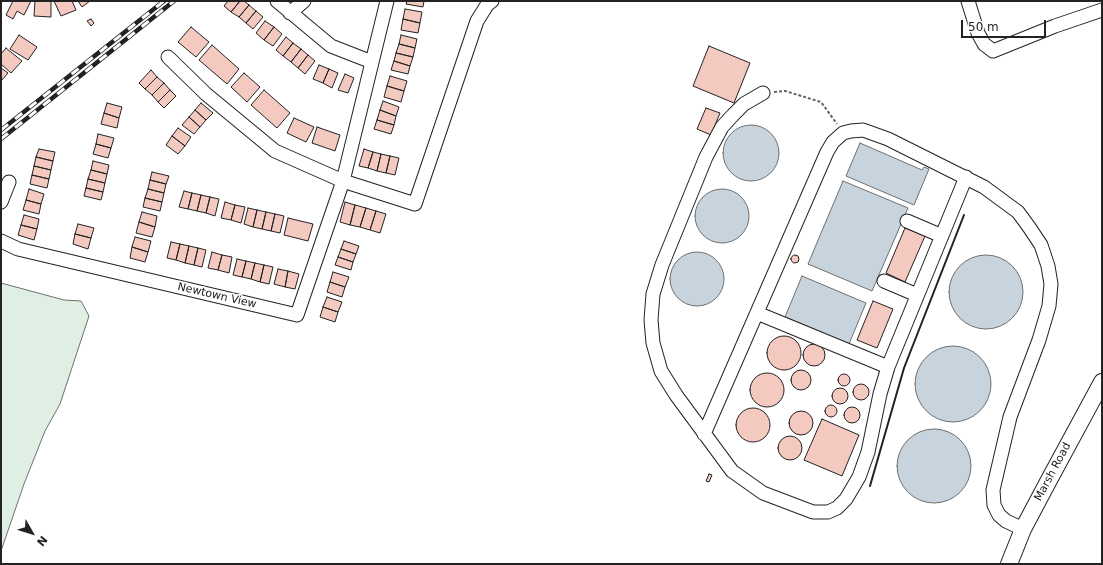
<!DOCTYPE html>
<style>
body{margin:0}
#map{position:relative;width:1103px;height:565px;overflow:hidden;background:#fff;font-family:"DejaVu Sans",sans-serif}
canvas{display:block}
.frame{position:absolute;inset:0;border:2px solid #222;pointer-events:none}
.north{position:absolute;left:12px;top:513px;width:40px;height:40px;-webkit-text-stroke:3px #fff;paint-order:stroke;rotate:129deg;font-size:11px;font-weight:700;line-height:16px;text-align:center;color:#222}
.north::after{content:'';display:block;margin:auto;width:14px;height:18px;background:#222;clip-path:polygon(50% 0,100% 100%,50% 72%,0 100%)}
.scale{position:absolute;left:961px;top:20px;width:85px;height:18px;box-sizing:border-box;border:2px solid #222;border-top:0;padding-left:5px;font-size:12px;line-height:14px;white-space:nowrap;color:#222;-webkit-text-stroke:3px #fff;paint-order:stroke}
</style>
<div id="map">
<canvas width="1103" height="565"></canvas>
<div class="frame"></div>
<div class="north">N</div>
<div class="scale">50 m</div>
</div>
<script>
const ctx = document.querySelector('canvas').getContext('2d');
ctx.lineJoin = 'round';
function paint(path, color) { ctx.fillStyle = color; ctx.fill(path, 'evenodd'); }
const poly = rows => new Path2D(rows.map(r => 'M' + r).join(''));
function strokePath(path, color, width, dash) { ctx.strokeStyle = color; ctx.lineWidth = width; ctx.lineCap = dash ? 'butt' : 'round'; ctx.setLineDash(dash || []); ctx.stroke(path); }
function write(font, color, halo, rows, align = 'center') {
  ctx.font = font + ' "DejaVu Sans",sans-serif'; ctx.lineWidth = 3; ctx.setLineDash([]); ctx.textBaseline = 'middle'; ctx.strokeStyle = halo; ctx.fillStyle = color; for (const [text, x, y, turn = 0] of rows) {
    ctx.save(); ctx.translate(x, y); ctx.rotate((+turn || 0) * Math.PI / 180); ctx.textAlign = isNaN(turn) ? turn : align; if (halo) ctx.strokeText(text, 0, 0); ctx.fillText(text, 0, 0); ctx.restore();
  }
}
const green = poly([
 [1,283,64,300,81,301,89,316,60,404,45,431,24,484,1,551,1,283]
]);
const water = poly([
 '723 153a28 28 0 1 1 56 0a28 28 0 1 1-56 0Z',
 [860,143,922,170,924,167,929,169,914,205,846,176,860,143],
 [843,181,908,208,872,291,808,264,843,181],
 '695 216a27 27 0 1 1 54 0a27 27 0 1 1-54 0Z',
 '670 279a27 27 0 1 1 54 0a27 27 0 1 1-54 0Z',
 '949 292a37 37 0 1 1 74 0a37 37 0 1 1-74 0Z',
 [802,276,866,303,849,344,785,317,802,276],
 '915 384a38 38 0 1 1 76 0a38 38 0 1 1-76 0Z',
 '897 466a37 37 0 1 1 74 0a37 37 0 1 1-74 0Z'
]);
const building = poly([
 [13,1,31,1,24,15,17,11,13,19,6,15,13,1],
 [35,1,51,1,51,17,34,16,35,1],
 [54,1,72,1,76,10,61,16,54,1],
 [78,1,90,1,82,7,78,1],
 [228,1,240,1,231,12,224,6,228,1],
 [240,1,244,1,249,5,239,17,231,12,240,1],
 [407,1,424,1,423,7,406,4,407,1],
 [249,5,256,11,246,23,239,17,249,5],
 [405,9,422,12,420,23,403,19,405,9],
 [256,11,263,17,253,29,246,23,256,11],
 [91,19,94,23,91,26,87,21,91,19],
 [403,19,420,23,418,33,401,30,403,19],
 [265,21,274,27,264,40,256,33,265,21],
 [191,27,209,42,196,57,178,42,191,27],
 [274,27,282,34,273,46,264,40,274,27],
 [19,35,37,47,28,60,10,49,19,35],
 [401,35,417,39,415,48,399,44,401,35],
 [286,37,293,43,283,56,276,50,286,37],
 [293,43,301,49,291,62,283,56,293,43],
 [399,44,415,48,413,57,396,53,399,44],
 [212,45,239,69,227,84,199,60,212,45],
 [709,46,750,63,734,103,693,86,709,46],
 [6,48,22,61,11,73,1,64,1,54,6,48],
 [301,49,308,55,298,68,291,62,301,49],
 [396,53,413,57,410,66,394,61,396,53],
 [308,55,315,61,305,74,298,68,308,55],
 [394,61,410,66,408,74,391,70,394,61],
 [319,65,329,69,323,83,313,79,319,65],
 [1,68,8,73,1,81,1,68],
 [329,69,338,73,332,88,323,83,329,69],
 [151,70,157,77,145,89,139,83,151,70],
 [244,73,260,87,247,102,231,87,244,73],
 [345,74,354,78,348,93,338,90,345,74],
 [390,76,407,81,404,91,387,86,390,76],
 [157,77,164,83,152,95,145,89,157,77],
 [164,83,170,90,158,102,152,95,164,83],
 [387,86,404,91,401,102,384,97,387,86],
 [170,90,176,96,164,108,158,102,170,90],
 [264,90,290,113,277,128,251,105,264,90],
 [383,101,399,107,396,116,380,110,383,101],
 [107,103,122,107,119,118,104,113,107,103],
 [201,103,213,113,206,120,195,110,201,103],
 [706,108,720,113,711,135,697,129,706,108],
 [195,110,206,120,200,127,189,117,195,110],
 [380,110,396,116,394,125,377,120,380,110],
 [104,113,119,118,117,128,101,124,104,113],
 [189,117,200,127,194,134,182,125,189,117],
 [294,118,314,127,306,142,287,133,294,118],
 [377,120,394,125,391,134,374,129,377,120],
 [317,127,340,135,335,151,312,143,317,127],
 [178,128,191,137,185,146,172,136,178,128],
 [98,134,114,138,111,148,96,144,98,134],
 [172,136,185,146,178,154,166,145,172,136],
 [96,144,111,148,108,158,93,154,96,144],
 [39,149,55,152,53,161,36,157,39,149],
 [364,149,373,152,368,168,359,166,364,149],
 [373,152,381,154,377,171,368,168,373,152],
 [381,154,390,156,386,173,377,171,381,154],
 [390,156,399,158,395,175,386,173,390,156],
 [36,157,53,161,51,170,34,166,36,157],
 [93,161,109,165,107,174,91,170,93,161],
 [34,166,51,170,49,179,32,175,34,166],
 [91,170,107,174,105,183,88,179,91,170],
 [152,172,169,176,166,184,150,180,152,172],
 [32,175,49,179,47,188,30,184,32,175],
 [88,179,105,183,103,192,86,188,88,179],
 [150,180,166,184,164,193,148,189,150,180],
 [86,188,103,192,101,200,84,196,86,188],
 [29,189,44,194,41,204,26,200,29,189],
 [148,189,164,193,162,202,145,198,148,189],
 [184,191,192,193,188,209,179,207,184,191],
 [192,193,201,195,197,211,188,209,192,193],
 [201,195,210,197,206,213,197,211,201,195],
 [210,197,219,199,215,216,206,213,210,197],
 [145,198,162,202,160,211,143,207,145,198],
 [26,200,41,204,39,214,23,210,26,200],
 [225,202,235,205,231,220,221,218,225,202],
 [345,202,355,205,350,225,340,222,345,202],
 [235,205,245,207,241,223,231,220,235,205],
 [355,205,366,208,360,227,350,225,355,205],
 [248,208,257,210,253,227,244,224,248,208],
 [366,208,376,211,370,230,360,227,366,208],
 [257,210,266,212,262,229,253,227,257,210],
 [376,211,386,214,380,233,370,230,376,211],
 [142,212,157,216,155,227,139,222,142,212],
 [266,212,275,214,271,231,262,229,266,212],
 [275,214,284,216,280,233,271,231,275,214],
 [24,215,39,219,37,229,21,225,24,215],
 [288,218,313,224,308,241,284,235,288,218],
 [139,222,155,227,152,237,136,233,139,222],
 [78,224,94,228,91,238,75,234,78,224],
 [21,225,37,229,34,240,18,235,21,225],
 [905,228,925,236,905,282,886,273,905,228],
 [75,234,91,238,88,249,73,244,75,234],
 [135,237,151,241,148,252,132,247,135,237],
 [344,241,359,246,356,254,341,249,344,241],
 [171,242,180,244,176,260,167,258,171,242],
 [180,244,189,246,185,263,176,260,180,244],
 [189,246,198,248,194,265,185,263,189,246],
 [132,247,148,252,145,262,130,258,132,247],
 [198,248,206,250,202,267,194,265,198,248],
 [341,249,356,254,353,262,338,257,341,249],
 [212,252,222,255,218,270,208,268,212,252],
 '791 259a4 4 0 1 1 8 0a4 4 0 1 1-8 0Z',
 [222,255,232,257,229,273,218,270,222,255],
 [338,257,353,262,351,270,335,265,338,257],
 [237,259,246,261,242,277,233,275,237,259],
 [246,261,255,263,251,279,242,277,246,261],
 [255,263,264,265,260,282,251,279,255,263],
 [264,265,273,267,269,284,260,282,264,265],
 [278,269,288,271,285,287,274,284,278,269],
 [288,271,299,274,295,289,285,287,288,271],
 [333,272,349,277,345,287,330,282,333,272],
 [330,282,345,287,342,297,327,292,330,282],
 [327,297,342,302,338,312,323,307,327,297],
 [873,301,893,309,877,348,857,340,873,301],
 [323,307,338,312,335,322,320,317,323,307],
 '767 353a17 17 0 1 1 34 0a17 17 0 1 1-34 0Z',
 '803 355a11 11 0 1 1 22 0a11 11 0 1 1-22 0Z',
 '791 380a10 10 0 1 1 20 0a10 10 0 1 1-20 0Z',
 '750 390a17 17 0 1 1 34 0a17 17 0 1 1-34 0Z',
 '838 380a6 6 0 1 1 12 0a6 6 0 1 1-12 0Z',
 '853 392a8 8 0 1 1 16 0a8 8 0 1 1-16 0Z',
 '832 396a8 8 0 1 1 16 0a8 8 0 1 1-16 0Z',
 '825 411a6 6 0 1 1 12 0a6 6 0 1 1-12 0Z',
 '844 415a8 8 0 1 1 16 0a8 8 0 1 1-16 0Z',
 '736 425a17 17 0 1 1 34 0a17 17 0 1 1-34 0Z',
 '789 423a12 12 0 1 1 24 0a12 12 0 1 1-24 0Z',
 [822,419,859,435,842,476,804,460,822,419],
 '778 448a12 12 0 1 1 24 0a12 12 0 1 1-24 0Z',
 [709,474,712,475,709,482,706,481,709,474]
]);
const path = poly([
 [774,92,785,91,821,102,837,124]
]);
const minor = poly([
 [277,1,331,46,372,62],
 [968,1,978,33,984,44,993,51,1055,26,1102,10],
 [290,13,304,1],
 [168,57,206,94,275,151,343,181,415,204,477,21,487,5,492,1],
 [763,93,744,104,733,115,722,127,706,157,662,265,653,294,651,320,653,343,661,371,676,395,732,471,763,493,813,512,828,512,837,508,846,499,859,477,868,452,880,394,888,367,966,177],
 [1,202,9,182],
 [907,221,942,236],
 [1,241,18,249,297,315,343,181,387,1],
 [884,281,917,295],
 [757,313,888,367],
 [704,434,827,152,833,142,843,133,851,131,863,130,888,139,984,187,1018,212,1029,227,1041,245,1048,266,1051,284,1049,306,1039,340,1010,417,993,490,994,505,999,515,1006,521,1023,529]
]);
const major = poly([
 [1009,564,1023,529,1049,480,1102,382]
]);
const rail = poly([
 [1,130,164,1],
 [1,139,174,1]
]);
const wall = poly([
 [870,486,904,368,964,215]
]);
const streetNames = [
 ["Newtown View",217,296,13],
 ["Marsh Road",1053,472,-62]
];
paint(green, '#e0efe3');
strokePath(green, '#6f6f6f', 1);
paint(water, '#c7d3dd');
strokePath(water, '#6f6f6f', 1);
paint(building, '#f3c9c0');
strokePath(building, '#222', 1);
strokePath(minor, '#222', 15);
strokePath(major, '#222', 18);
strokePath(path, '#646464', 2, [3, 2]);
strokePath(minor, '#fff', 13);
strokePath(major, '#fff', 16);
strokePath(rail, '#222', 4.5);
strokePath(rail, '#fff', 3, [9]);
strokePath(wall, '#222', 2);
write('11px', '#222', '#fff', streetNames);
</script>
